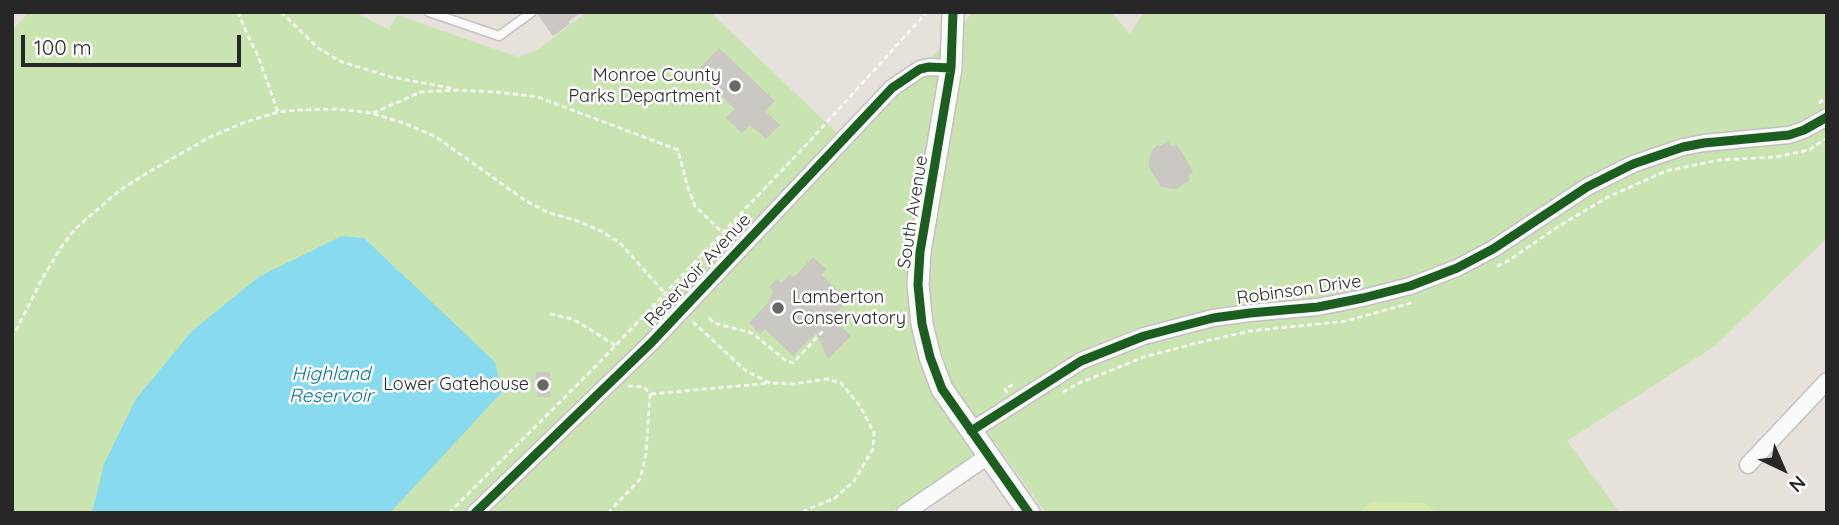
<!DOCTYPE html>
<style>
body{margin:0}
#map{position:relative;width:1839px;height:525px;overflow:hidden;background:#e6e1db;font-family:Quicksand,sans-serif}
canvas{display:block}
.frame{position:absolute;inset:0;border:14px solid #272727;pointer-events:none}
.north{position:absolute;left:1748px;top:434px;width:70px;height:70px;-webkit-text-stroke:5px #fff;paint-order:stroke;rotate:136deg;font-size:19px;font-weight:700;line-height:28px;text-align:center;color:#272727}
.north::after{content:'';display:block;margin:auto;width:24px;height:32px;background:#272727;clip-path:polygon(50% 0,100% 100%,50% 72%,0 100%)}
.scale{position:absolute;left:21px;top:35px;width:220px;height:32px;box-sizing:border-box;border:4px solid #272727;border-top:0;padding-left:9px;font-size:21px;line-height:24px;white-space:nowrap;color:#272727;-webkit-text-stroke:5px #fff;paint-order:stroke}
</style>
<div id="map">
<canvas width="1839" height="525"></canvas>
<div class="frame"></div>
<div class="north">N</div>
<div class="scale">100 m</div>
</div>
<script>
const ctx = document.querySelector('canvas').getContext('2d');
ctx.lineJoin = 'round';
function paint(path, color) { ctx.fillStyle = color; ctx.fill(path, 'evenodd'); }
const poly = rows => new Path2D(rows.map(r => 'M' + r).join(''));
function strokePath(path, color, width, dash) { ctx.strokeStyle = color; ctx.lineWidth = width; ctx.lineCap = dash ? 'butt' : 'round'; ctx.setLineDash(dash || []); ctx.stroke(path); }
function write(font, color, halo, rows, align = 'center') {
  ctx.font = font + ' Quicksand,sans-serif'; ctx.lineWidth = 5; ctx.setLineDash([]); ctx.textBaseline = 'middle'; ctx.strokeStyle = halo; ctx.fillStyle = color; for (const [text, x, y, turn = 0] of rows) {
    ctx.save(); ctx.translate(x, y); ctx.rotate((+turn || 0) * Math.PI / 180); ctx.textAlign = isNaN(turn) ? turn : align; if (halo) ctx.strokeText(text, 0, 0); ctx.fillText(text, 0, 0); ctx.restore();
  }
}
const green = poly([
 [29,12,355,12,389,30,397,15,518,57,537,50,587,12,710,12,850,145,973,12,1111,12,1130,34,1144,12,1827,12,1827,238,1715,346,1567,441,1620,513,1046,513,994,441,890,513,12,513,12,30]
]);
const pitch = poly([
 [1372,502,1423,503,1438,513,1358,513]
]);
const water = poly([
 [342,236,364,238,495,362,502,392,390,513,92,513,104,464,136,399,192,331,260,276]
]);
const building = poly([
 [538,12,581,12,568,22,570,24,553,36,538,15],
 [719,48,775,101,765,111,780,125,766,139,750,125,742,133,726,118,735,109,696,72],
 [1168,141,1171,147,1177,144,1193,172,1188,176,1190,180,1176,189,1161,187,1148,165,1152,150,1158,145,1159,147],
 [813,257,826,269,821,275,848,300,832,317,851,336,828,359,816,333,793,356,765,329,760,334,749,323,768,303,773,291,769,287,777,279,782,283,790,274,794,277],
 [536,372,550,372,550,397,537,397]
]);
const path = poly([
 [238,12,247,34,258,56,278,112],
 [281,12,318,48,342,62,391,77,451,88],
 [1819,103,1827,96],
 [373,113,421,92,458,90,496,92,538,97,678,150,688,188,695,206,722,232],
 [1497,266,1508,261,1556,228,1608,197,1666,171,1719,160,1775,157,1809,150,1827,138],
 [550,314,568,318,578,322,615,345],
 [709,318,714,323,752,333,785,360,793,363,823,331],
 [693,322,746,371,770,383,793,384,827,379,841,383,860,406,874,433,873,449,854,481,835,498,799,513],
 [12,338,43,277,62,246,75,229,120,190,152,170,212,136,243,123,278,112,298,110,337,109,371,113,404,123,436,137,526,201,549,213,575,220,601,231,620,243,671,300],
 [1063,392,1077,384,1144,357,1197,343,1250,331,1346,321,1411,303],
 [1007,393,1005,389,1014,384],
 [651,394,770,383],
 [449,513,595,367,806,145,927,12],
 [608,513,640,479,646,454,650,394,644,387,628,386]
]);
const service = poly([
 [429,12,499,36,532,12]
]);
const minor = poly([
 [971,431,1081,361,1144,336,1213,318,1250,313,1318,307,1363,298,1410,286,1457,268,1493,249,1587,187,1633,164,1683,147,1704,143,1789,135,1804,130,1827,117],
 [1748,465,1827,381],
 [475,513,651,343,892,88,920,69,929,67,951,68],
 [905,513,988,456]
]);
const secondary = poly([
 [953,12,951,68,920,252,918,285,922,324,930,357,942,389,1029,513]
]);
const cycleway = poly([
 [953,12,951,68,920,252,918,285,922,324,930,357,942,389,1029,513],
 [971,431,1081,361,1144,336,1213,318,1250,313,1318,307,1363,298,1410,286,1457,268,1493,249,1587,187,1633,164,1683,147,1704,143,1789,135,1804,130,1827,117],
 [475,513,651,343,892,88,920,69,929,67,951,68]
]);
const markers = [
 [735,86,7,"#6a6866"],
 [778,308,7,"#6a6866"],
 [543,385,7,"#6a6866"]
];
const poiNames = [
 ["Monroe County",721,76],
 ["Parks Department",721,97],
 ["Lamberton",792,298,"left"],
 ["Conservatory",792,319,"left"],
 ["Lower Gatehouse",529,385]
];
const streetNames = [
 ["South Avenue",913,212,-81],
 ["Reservoir Avenue",698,270,-47],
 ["Robinson Drive",1299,290,-8]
];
const waterNames = [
 ["Highland",331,374],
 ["Reservoir",331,396]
];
paint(green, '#c9e4b1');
paint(pitch, '#d7e9ad');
paint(water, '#88dbef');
paint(building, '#cbc7c3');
strokePath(service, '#c3c1c2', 11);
strokePath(minor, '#c3c1c2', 19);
strokePath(secondary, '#c3c1c2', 24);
strokePath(path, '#fbfafa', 2.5, [5, 3.5]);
strokePath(service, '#fbfafa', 8);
strokePath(minor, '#fbfafa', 16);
strokePath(secondary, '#fbfafa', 21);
strokePath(cycleway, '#1b5e20', 9);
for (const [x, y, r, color] of markers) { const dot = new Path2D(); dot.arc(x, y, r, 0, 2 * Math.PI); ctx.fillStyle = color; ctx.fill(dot); strokePath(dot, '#fff', 2.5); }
write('18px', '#272727', '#fff', poiNames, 'right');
write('18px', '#272727', '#fff', streetNames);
write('italic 19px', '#04729e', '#fff', waterNames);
</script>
